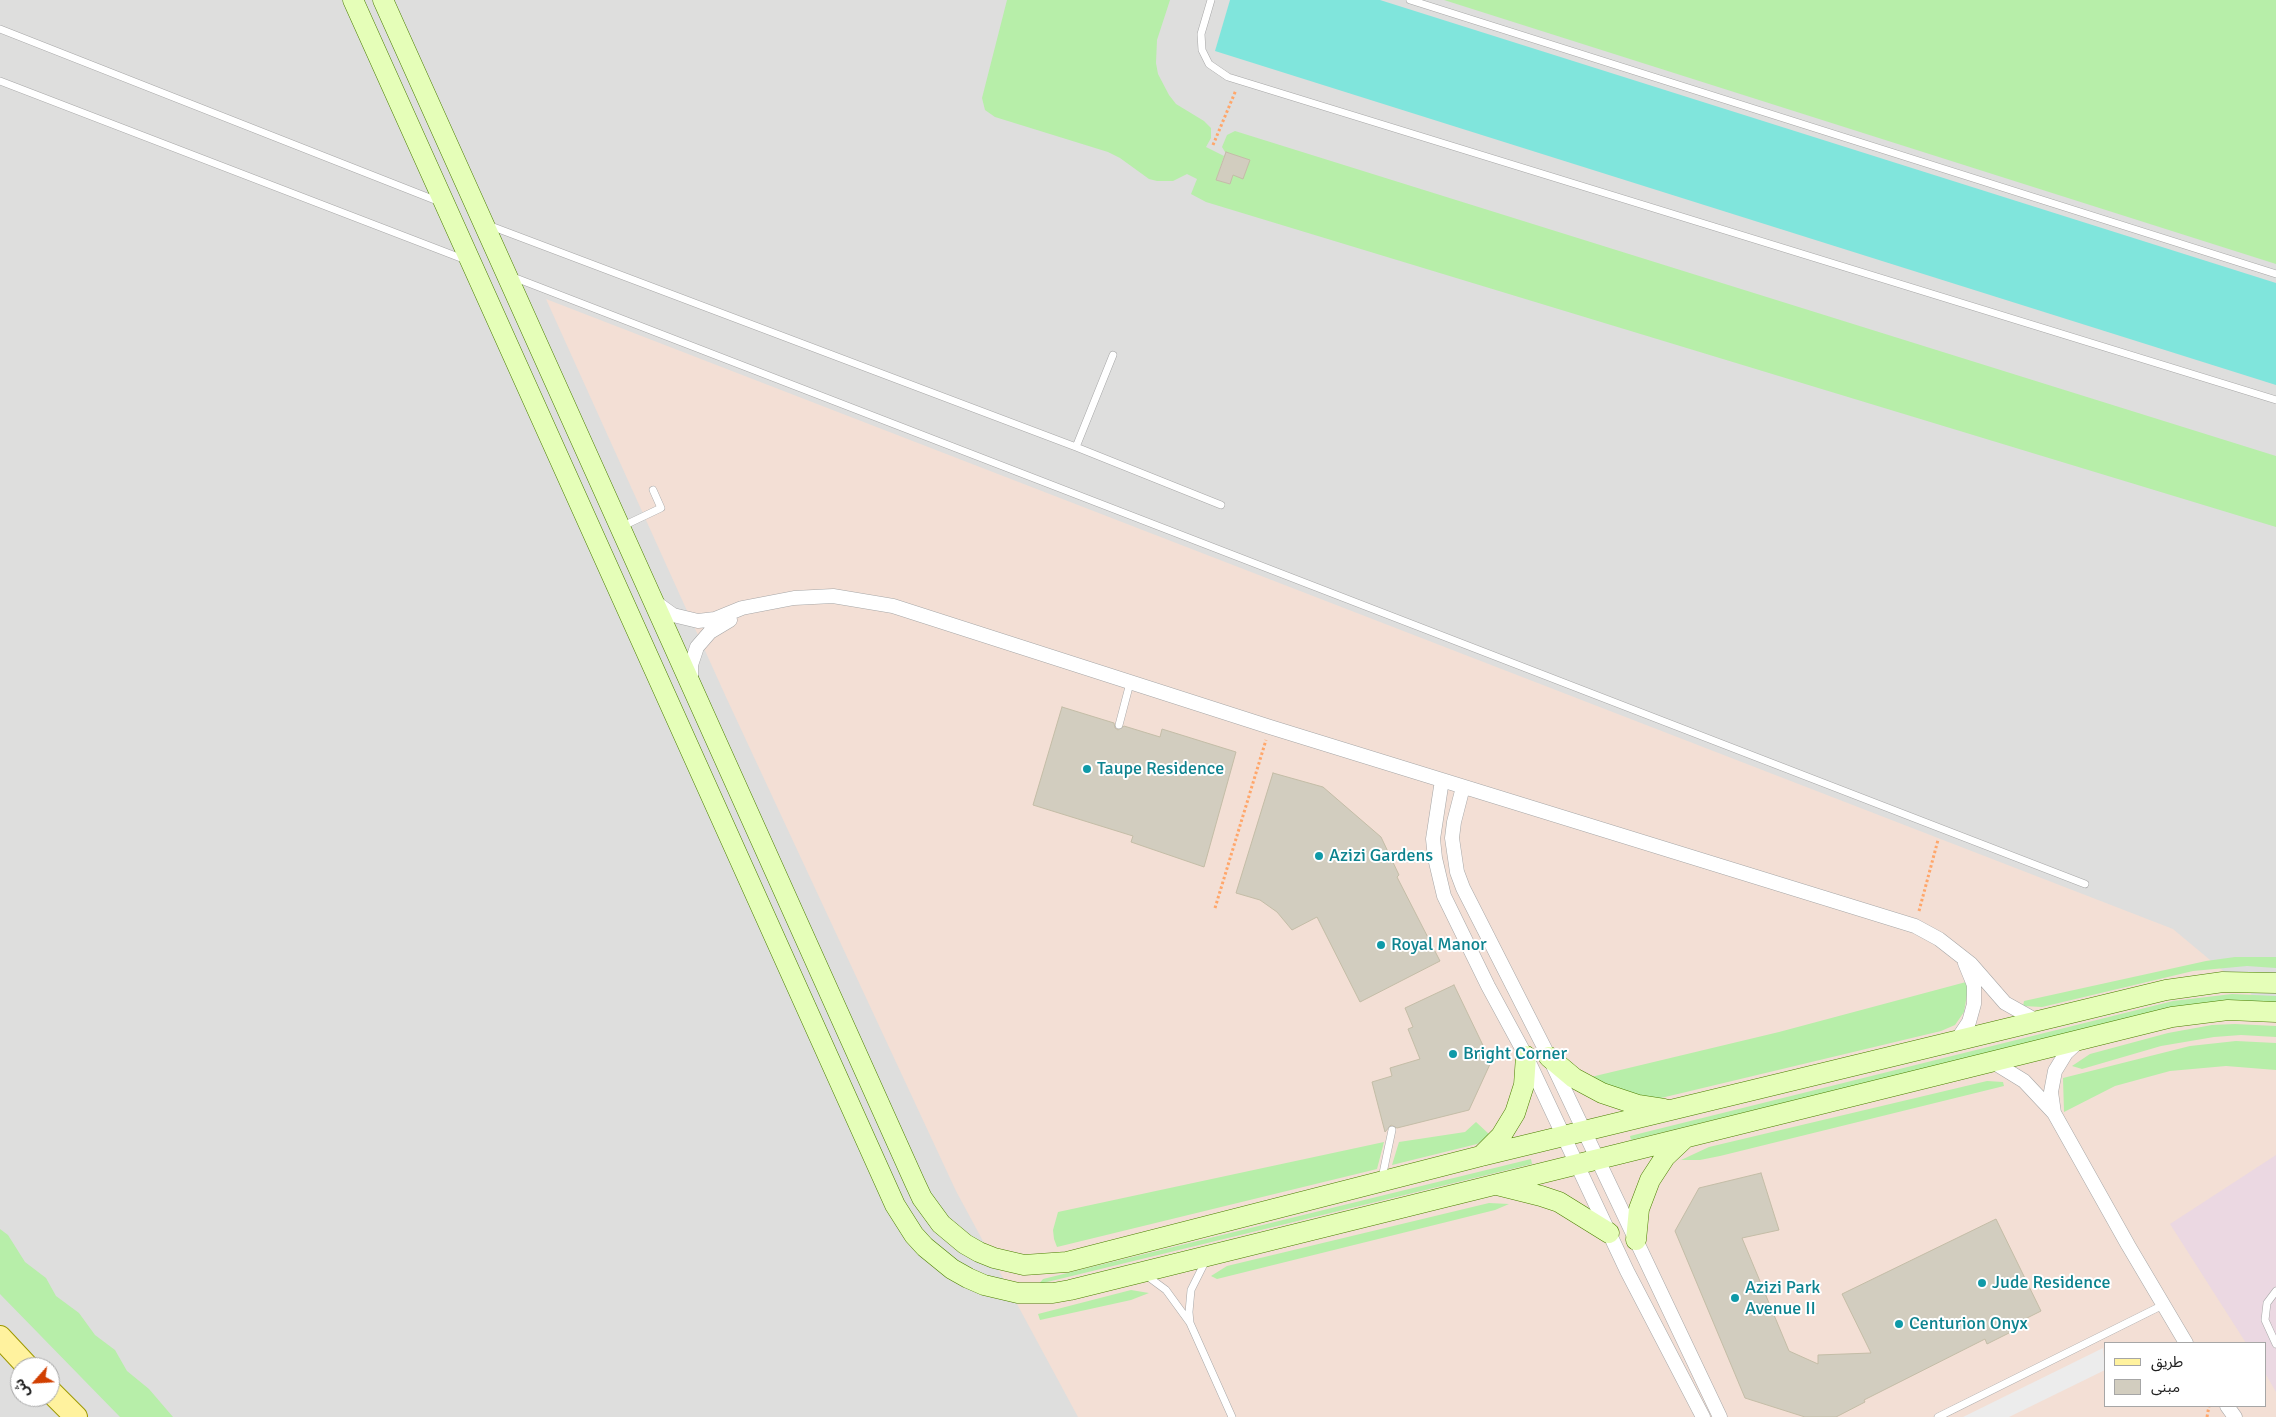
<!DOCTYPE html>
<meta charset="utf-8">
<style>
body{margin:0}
#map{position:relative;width:2276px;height:1417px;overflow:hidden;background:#f1f1e6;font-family:Signika,"Noto Sans Arabic",sans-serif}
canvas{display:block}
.legend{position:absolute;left:2104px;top:1342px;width:162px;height:65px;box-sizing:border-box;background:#fff;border:1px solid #a6a6a6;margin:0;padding:6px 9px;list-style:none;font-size:15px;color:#202020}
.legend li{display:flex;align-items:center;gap:10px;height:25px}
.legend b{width:25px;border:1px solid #a6a6a6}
.north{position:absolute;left:10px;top:1357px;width:50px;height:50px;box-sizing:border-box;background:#fff;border:1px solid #a6a6a6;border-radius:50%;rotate:244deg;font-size:14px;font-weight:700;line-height:20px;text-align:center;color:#202020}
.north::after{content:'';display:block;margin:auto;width:18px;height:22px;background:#d13f00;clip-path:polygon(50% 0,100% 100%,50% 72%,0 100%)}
</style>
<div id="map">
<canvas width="2276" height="1417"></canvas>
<ul class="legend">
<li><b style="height:6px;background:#fff29e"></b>طريق</li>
<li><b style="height:14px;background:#d2cdbf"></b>مبنى</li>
</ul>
<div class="north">ش</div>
</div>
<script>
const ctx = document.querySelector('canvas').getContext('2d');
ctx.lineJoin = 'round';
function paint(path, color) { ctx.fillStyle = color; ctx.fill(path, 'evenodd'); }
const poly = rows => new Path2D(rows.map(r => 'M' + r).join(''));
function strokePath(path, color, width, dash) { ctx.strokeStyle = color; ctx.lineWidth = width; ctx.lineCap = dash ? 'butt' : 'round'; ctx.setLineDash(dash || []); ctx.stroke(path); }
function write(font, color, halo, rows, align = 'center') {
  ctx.font = font + ' Signika,sans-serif'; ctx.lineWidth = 4; ctx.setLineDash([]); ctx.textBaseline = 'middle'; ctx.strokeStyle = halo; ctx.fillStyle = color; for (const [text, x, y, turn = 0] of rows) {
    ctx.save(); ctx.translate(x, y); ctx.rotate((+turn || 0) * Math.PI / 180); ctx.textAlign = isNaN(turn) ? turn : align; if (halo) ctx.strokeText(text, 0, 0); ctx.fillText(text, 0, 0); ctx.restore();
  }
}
const residential = poly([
 [0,0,2276,0,2276,1417,0,1417],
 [2105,1343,2265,1343,2265,1406,2105,1406],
 [20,1367,50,1367,50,1397,20,1397]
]);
const commercial = poly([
 [546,299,2173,929,2276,1015,2276,1417,1078,1417,956,1191,726,697],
 [2105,1343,2265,1343,2265,1406,2105,1406]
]);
const industrial = poly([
 [2276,1155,2276,1392,2265,1373,2265,1343,2246,1343,2170,1224]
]);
const grass = poly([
 [1007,0,1170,0,1157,40,1156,63,1158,74,1169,95,1176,104,1204,121,1211,128,1211,138,1206,147,1224,156,1216,180,1230,184,1233,175,1243,178,1250,160,1225,152,1222,147,1227,135,1235,131,2276,456,2276,527,1206,202,1191,194,1197,179,1187,174,1173,181,1157,181,1149,179,1120,158,1108,152,995,117,985,110,982,98],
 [1444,0,2276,0,2276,264],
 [2235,957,2276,957,2276,968,2247,966,2193,971,2042,1007,2023,1006,2024,1001,2206,961],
 [1966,982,1968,989,1964,1012,1955,1025,1941,1031,1661,1098,1636,1097,1591,1077,1779,1032],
 [2232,994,2276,996,2276,1003,2236,1001,2176,1007,1631,1140,1630,1136,2173,1001],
 [2235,1024,2276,1026,2276,1037,2241,1035,2214,1037,2161,1046,2082,1069,2072,1066,2090,1054,2168,1033,2212,1025],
 [2236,1041,2276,1043,2276,1070,2226,1066,2170,1071,2115,1086,2064,1112,2063,1078,2190,1046],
 [1987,1081,2003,1082,2004,1086,1720,1156,1700,1160,1681,1160,1709,1147],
 [1476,1122,1490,1135,1477,1144,1392,1165,1399,1142,1465,1132],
 [1384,1142,1377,1169,1057,1247,1054,1239,1053,1230,1058,1212],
 [1531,1159,1532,1164,1039,1284,1043,1279],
 [1489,1203,1509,1204,1495,1210,1217,1279,1211,1276,1227,1266],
 [0,1229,8,1235,25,1262,46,1278,56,1296,79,1313,95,1335,115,1350,127,1371,149,1389,173,1417,120,1417,0,1294],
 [1131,1290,1149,1293,1131,1300,1040,1320,1038,1314]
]);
const pitch = poly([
 [1230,0,1380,0,2276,283,2276,385,1215,51]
]);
const parking = poly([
 [2103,1348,2105,1370,2009,1417,1963,1417]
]);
const building = poly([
 [1226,152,1250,160,1243,179,1233,175,1230,184,1216,180,1226,152],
 [1062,707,1114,723,1115,728,1118,730,1124,726,1160,737,1162,729,1236,752,1204,867,1131,842,1133,836,1033,805,1062,707],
 [1273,773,1323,787,1381,837,1399,875,1397,877,1440,961,1360,1002,1317,917,1292,930,1277,912,1260,900,1236,893,1273,773],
 [1454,985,1491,1062,1469,1110,1397,1128,1391,1125,1385,1132,1372,1082,1392,1076,1390,1068,1420,1059,1408,1029,1413,1027,1405,1008,1454,985],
 [1761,1173,1779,1230,1742,1238,1789,1351,1818,1364,1818,1355,1871,1353,1842,1294,1996,1219,2041,1311,2025,1319,2027,1324,1987,1344,1985,1339,1864,1400,1865,1402,1836,1417,1805,1417,1745,1398,1675,1231,1699,1188,1761,1173]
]);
const path = poly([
 [1213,145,1236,90],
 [1215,908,1266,740],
 [1919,911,1938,840],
 [2207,1417,2209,1406]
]);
const lane = poly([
 [1211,0,1201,34,1202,50,1209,64,1228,77,2276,400],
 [1410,0,2276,274],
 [0,29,440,202],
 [0,81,466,260],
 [488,225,1076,447,1221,505],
 [513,277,2085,884],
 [1076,447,1113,355],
 [623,526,661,508,653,490],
 [1119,725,1130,683],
 [1382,1178,1392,1130],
 [1206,1260,1191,1290,1189,1312,1190,1323,1232,1417],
 [1147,1276,1166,1290,1190,1323],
 [2276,1291,2267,1303,2265,1320,2276,1344],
 [1938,1417,2163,1305]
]);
const street = poly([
 [655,602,673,615,698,621,715,619,742,608,794,598,833,596,893,606,1270,727,1915,926,1939,939,1971,964,2005,1003,2039,1022],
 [691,681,691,665,697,647,710,632,730,620],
 [1442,780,1433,839,1435,858,1444,896,1488,986,1526,1056,1627,1271,1703,1417],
 [1463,787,1454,822,1452,838,1457,872,1463,888,1549,1057,1720,1417],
 [2079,1041,2066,1053,2055,1071,2051,1092,2054,1113,2128,1245,2186,1343],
 [1955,1043,1969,1022,1974,1004,1974,985,1965,963],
 [1993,1062,2024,1081,2054,1113],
 [2227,1406,2235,1417]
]);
const secondary = poly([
 [353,0,895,1205,914,1235,925,1247,952,1269,968,1278,984,1285,1018,1293,1053,1293,1070,1290,2172,1017,2228,1010,2276,1012],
 [383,0,915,1183,922,1198,941,1224,965,1244,979,1252,994,1258,1024,1265,1067,1262,1481,1156,2166,990,2223,982,2276,983],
 [1549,1057,1574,1078,1602,1093,1638,1105,1664,1109],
 [1481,1156,1501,1136,1515,1113,1524,1085,1526,1056],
 [1497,1185,1541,1196,1559,1202,1609,1233],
 [1636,1240,1639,1209,1650,1180,1665,1157,1684,1139]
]);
const primary = poly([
 [0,1337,28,1367],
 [50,1391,76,1417]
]);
const markers = [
 [1087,769,5,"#0f9aa8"],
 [1319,856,5,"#0f9aa8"],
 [1381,945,5,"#0f9aa8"],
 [1453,1054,5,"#0f9aa8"],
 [1982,1283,5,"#0f9aa8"],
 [1735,1298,5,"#0f9aa8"],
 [1899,1324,5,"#0f9aa8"]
];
const cultureNames = [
 ["Taupe Residence",1097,769],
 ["Azizi Gardens",1329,856],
 ["Royal Manor",1391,945],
 ["Bright Corner",1463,1054],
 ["Jude Residence",1992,1283],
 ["Azizi Park",1745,1288],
 ["Avenue II",1745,1309],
 ["Centurion Onyx",1909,1324]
];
paint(residential, '#dededd');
paint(commercial, '#f3dfd5');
paint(industrial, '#ebd8e2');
paint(grass, '#b7eea9');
paint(pitch, '#80e5dc');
paint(parking, '#ececec');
paint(building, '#d2cdbf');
strokePath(building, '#c4bda7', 1);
strokePath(lane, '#a7a7a7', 8);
strokePath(street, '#a7a7a7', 15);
strokePath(secondary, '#4b7f00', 21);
strokePath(primary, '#9d9800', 24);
strokePath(path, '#ffa66a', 3, [2.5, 2.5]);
strokePath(lane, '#fff', 7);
strokePath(street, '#fff', 14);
strokePath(secondary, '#e5feb8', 20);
strokePath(primary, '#fff29e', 22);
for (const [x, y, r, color] of markers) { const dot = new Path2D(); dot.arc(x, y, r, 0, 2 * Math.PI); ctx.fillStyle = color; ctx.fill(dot); strokePath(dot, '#fff', 2); }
write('18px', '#0d838f', '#fff', cultureNames, 'left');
</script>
